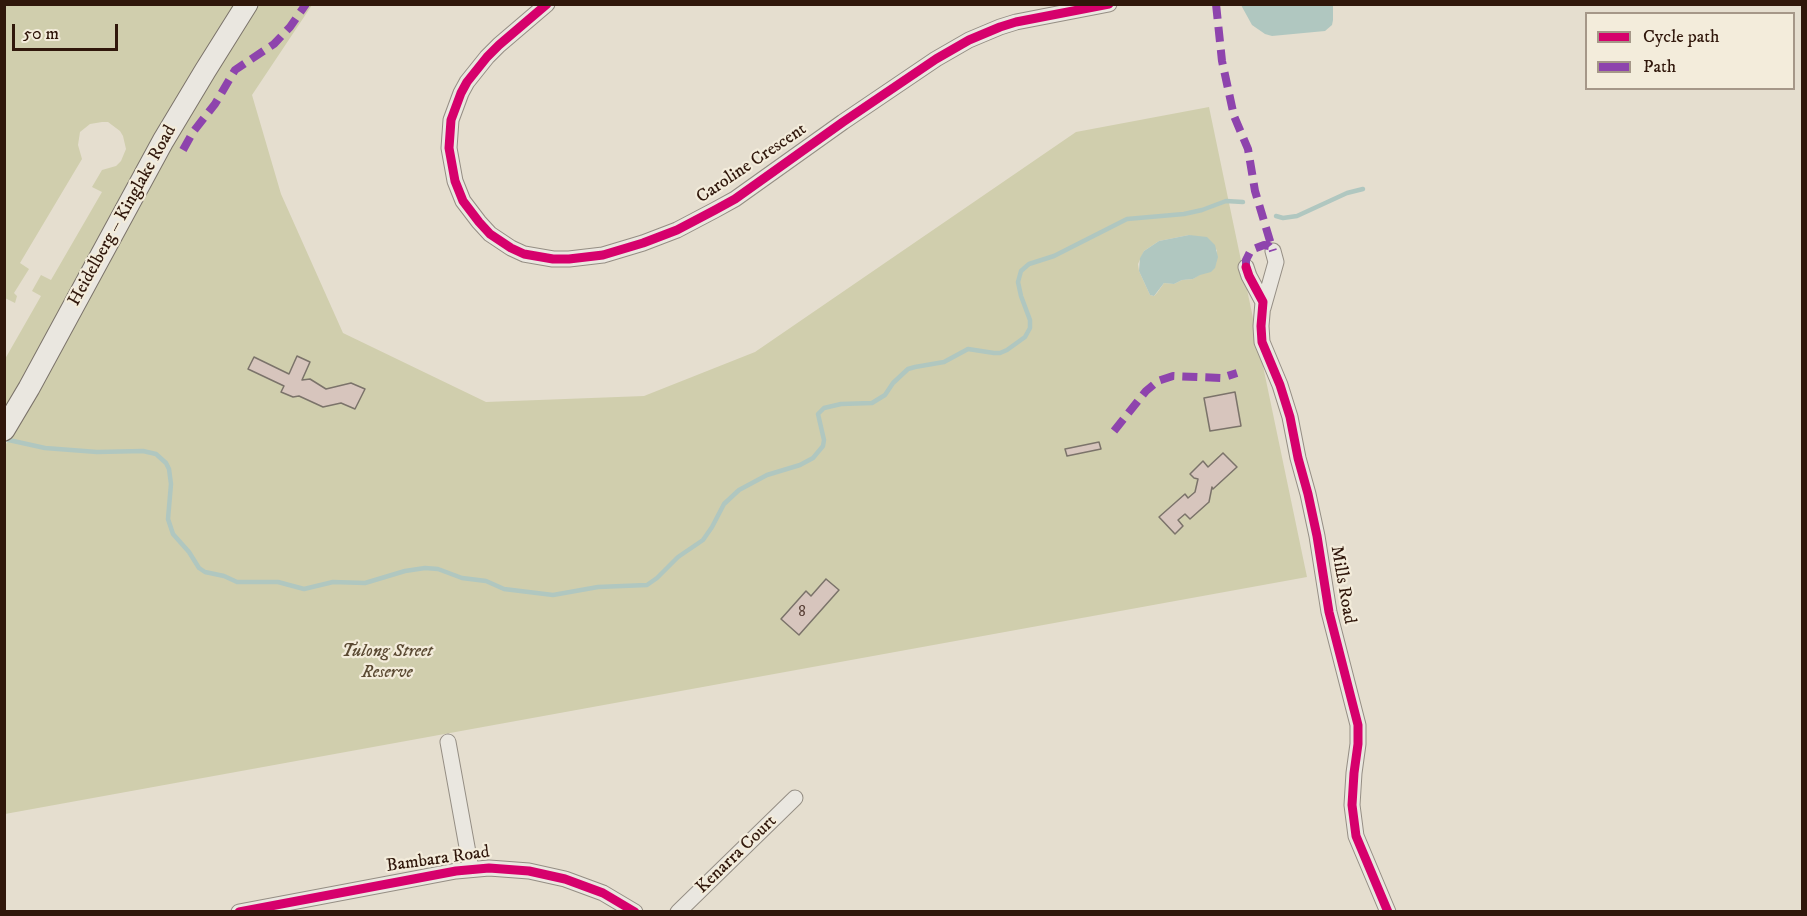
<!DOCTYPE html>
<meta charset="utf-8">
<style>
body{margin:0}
#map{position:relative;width:1807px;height:916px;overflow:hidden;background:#e5decf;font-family:"IM FELL DW Pica",serif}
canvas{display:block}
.frame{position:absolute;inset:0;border:6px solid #30170b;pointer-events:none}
.legend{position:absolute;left:1585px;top:12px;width:210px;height:78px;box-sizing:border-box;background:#f3ecdb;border:2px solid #a59788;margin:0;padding:8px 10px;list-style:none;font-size:18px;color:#30170b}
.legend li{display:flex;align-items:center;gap:12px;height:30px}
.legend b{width:30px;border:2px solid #a59788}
.scale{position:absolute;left:12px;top:24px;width:106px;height:27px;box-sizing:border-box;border:3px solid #30170b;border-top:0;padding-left:8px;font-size:18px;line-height:21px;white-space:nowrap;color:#30170b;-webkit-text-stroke:4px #f3ecdb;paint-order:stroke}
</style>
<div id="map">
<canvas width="1807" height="916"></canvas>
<div class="frame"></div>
<ul class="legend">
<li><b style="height:8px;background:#d6006c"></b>Cycle path</li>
<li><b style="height:8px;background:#8e44ad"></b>Path</li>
</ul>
<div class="scale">50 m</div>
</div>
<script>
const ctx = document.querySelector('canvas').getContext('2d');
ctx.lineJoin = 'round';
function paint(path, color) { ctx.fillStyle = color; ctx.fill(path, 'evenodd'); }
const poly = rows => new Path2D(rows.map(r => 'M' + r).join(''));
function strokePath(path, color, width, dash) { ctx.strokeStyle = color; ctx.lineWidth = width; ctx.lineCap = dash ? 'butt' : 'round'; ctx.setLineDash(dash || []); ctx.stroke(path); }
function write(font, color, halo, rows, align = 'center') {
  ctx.font = font + ' "IM FELL DW Pica",serif'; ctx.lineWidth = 4.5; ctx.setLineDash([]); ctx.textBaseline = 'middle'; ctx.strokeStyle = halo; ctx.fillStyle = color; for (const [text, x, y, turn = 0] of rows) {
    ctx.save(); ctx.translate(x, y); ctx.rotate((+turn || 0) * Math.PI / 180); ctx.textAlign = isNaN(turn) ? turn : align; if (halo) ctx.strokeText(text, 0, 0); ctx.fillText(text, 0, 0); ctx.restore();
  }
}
const green = poly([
 [5,5,240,5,5,416,5,359,41,296,32,291,41,275,51,280,102,192,92,187,102,170,116,166,121,161,126,149,123,136,120,131,108,122,102,122,90,124,80,132,78,145,82,159,20,263,29,269,14,293,17,296,15,303,5,298],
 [254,5,312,5,252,95,281,194,343,333,486,402,644,396,755,352,1076,132,1209,107,1307,577,5,814,4,447,18,426,127,219],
 [1189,235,1217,250,1216,264,1193,279,1182,280,1174,284,1164,283,1157,293,1154,296,1150,295,1139,271,1138,264,1144,251,1159,241],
 [1235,393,1241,425,1210,431,1204,398]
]);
const water = poly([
 [1241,5,1333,5,1333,20,1332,25,1325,31,1272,36,1265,34,1252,25],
 [1189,235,1207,237,1215,245,1218,257,1215,268,1211,272,1200,275,1193,279,1182,280,1174,284,1164,283,1154,296,1150,295,1139,271,1140,258,1144,251,1159,241]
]);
const stream = poly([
 [1276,216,1283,218,1297,216,1347,193,1363,189],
 [4,439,45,448,97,452,143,451,156,454,166,463,169,469,171,484,168,519,173,534,189,552,199,568,205,572,224,576,237,582,278,582,304,589,333,582,365,583,405,571,425,568,438,569,462,578,486,581,504,589,553,595,598,587,647,585,657,578,678,557,703,540,712,527,724,504,739,490,767,475,800,465,813,458,823,446,824,440,818,414,824,408,841,404,872,403,885,395,893,383,908,369,915,367,944,362,968,349,994,353,1000,353,1007,350,1025,337,1030,328,1030,320,1021,296,1018,282,1021,271,1029,264,1054,256,1127,219,1184,214,1202,210,1226,201,1243,202]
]);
const building = poly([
 [297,356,310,362,302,380,310,379,326,389,351,383,365,389,355,409,341,403,323,407,299,396,293,397,281,392,284,386,248,369,254,357,289,374,297,356],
 [1235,392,1241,426,1210,431,1204,398,1235,392],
 [1099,442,1101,449,1067,456,1065,449,1099,442],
 [1223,453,1237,467,1213,489,1212,487,1209,502,1190,519,1185,514,1178,520,1183,526,1175,534,1159,517,1185,494,1188,498,1195,492,1198,479,1194,478,1190,474,1203,461,1208,467,1223,453],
 [826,579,839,590,799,635,781,619,806,591,811,596,826,579]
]);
const minor = poly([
 [547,4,499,45,487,57,467,82,461,93,451,120,449,148,455,181,463,201,479,222,490,234,511,248,524,254,553,259,569,259,603,255,643,243,677,230,715,210,735,199,843,122,936,59,969,40,1000,27,1016,22,1109,4],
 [1246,267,1249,276,1263,302,1261,326,1262,342,1280,385,1290,417,1298,458,1308,494,1317,536,1329,612,1358,725,1358,744,1354,773,1352,805,1356,836,1388,912],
 [1263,308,1276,262,1273,251],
 [448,742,471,869],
 [239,912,456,871,489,868,529,871,565,879,603,893,635,912],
 [678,912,795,798]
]);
const secondary = poly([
 [4,430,29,388,163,141,205,71,247,4]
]);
const quiet = poly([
 [1216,4,1222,61,1234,116,1248,149,1255,191,1273,251],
 [183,150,193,132,215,104,235,70,274,44,290,27,306,4],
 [1246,267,1246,260,1251,250,1264,245,1269,246,1273,251],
 [1114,431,1146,391,1158,381,1173,376,1221,378,1237,373]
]);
const cycleway = poly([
 [547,4,499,45,487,57,467,82,461,93,451,120,449,148,455,181,463,201,479,222,490,234,511,248,524,254,553,259,569,259,603,255,643,243,677,230,715,210,735,199,843,122,936,59,969,40,1000,27,1016,22,1109,4],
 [1246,267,1249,276,1263,302,1261,326,1262,342,1280,385,1290,417,1298,458,1308,494,1317,536,1329,612,1358,725,1358,744,1354,773,1352,805,1356,836,1388,912],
 [239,912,456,871,489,868,529,871,565,879,603,893,635,912]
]);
const numberNames = [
 ["8",802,613]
];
const streetNames = [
 ["Caroline Crescent",752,164,-34],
 ["Heidelberg – Kinglake Road",123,216,-61],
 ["Mills Road",1342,585,80],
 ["Kenarra Court",737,855,-44],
 ["Bambara Road",438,860,-8]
];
const parkNames = [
 ["Tulong Street",387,652],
 ["Reserve",387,673]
];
paint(green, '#d0cead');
paint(water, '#b0c7c0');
strokePath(stream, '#b0c7c0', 4.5);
paint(building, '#d7c5bd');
strokePath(building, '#7b736a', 1.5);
strokePath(minor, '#958e84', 17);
strokePath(secondary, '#7b736a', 23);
strokePath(minor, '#eae7e0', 15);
strokePath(secondary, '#eae7e0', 21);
strokePath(quiet, '#8e44ad', 8, [15, 8]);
strokePath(cycleway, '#d6006c', 9);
write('15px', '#5a4238', null, numberNames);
write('18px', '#30170b', '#f3ecdb', streetNames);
write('italic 18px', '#5b4a33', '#f3ecdb', parkNames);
</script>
